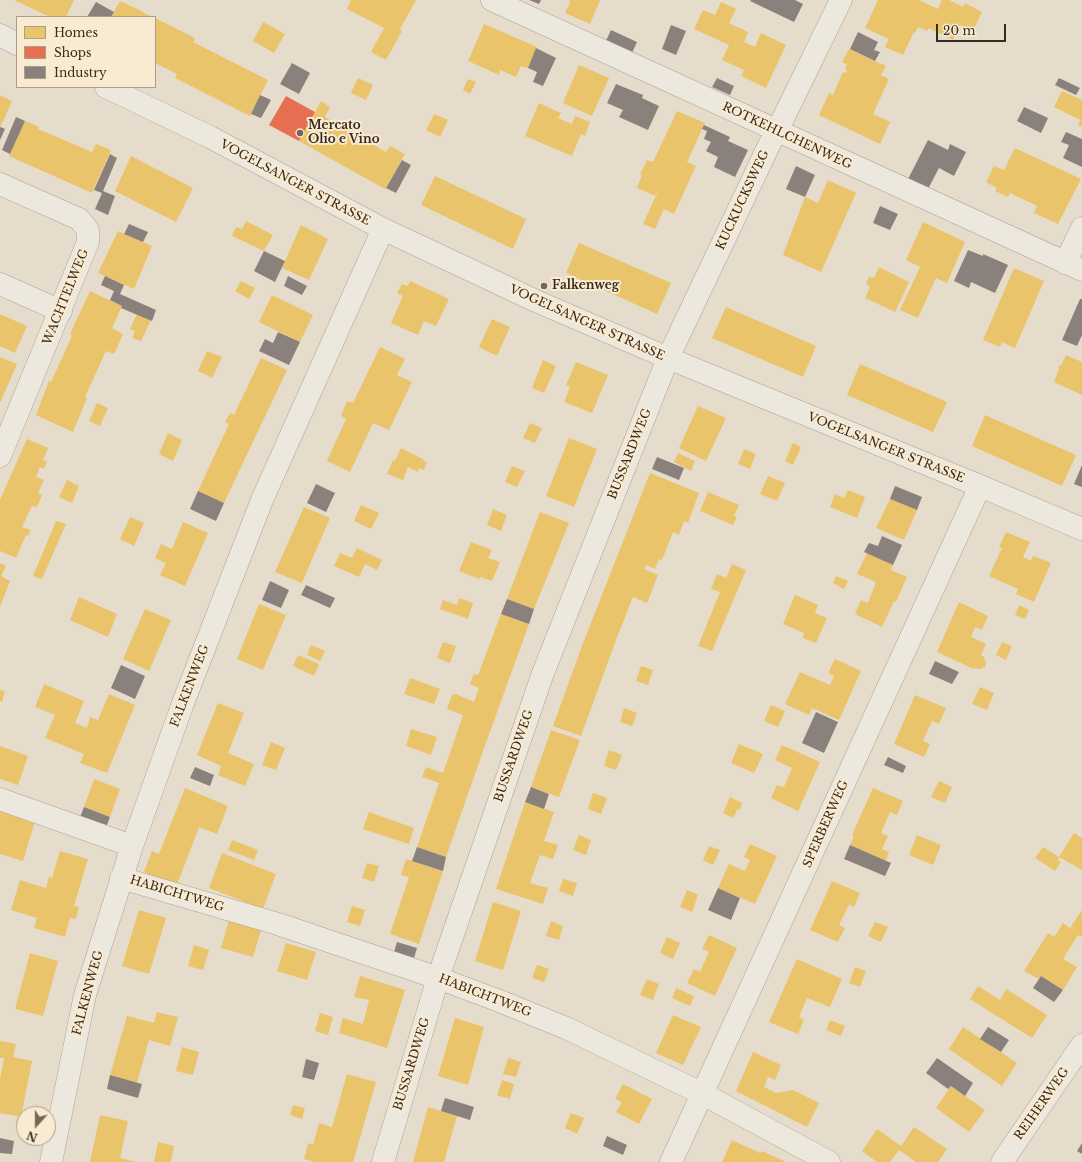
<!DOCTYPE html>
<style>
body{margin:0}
#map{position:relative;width:1082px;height:1162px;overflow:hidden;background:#e6dccb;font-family:"Libre Baskerville",serif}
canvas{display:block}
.legend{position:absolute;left:16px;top:16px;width:140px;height:72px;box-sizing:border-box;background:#f8ebd1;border:1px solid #ac9d89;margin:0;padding:5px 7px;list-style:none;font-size:12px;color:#3a291c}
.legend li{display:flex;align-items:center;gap:8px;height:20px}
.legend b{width:20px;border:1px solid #ac9d89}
.north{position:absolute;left:16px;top:1106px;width:40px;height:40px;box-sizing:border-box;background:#f8ebd1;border:1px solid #ac9d89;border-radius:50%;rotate:201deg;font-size:11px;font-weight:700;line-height:16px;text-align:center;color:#3a291c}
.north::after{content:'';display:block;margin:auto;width:14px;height:18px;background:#766859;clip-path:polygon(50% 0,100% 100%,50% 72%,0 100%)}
.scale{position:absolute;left:936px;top:24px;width:70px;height:18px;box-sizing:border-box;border:2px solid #3a291c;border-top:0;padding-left:5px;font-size:12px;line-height:14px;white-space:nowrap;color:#3a291c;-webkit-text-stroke:3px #f8ebd1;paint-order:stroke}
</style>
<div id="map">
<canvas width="1082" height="1162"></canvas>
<ul class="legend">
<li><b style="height:11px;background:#e9c46a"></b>Homes</li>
<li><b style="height:11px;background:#e76f51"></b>Shops</li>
<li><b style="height:11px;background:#8a817c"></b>Industry</li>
</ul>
<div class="north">N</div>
<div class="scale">20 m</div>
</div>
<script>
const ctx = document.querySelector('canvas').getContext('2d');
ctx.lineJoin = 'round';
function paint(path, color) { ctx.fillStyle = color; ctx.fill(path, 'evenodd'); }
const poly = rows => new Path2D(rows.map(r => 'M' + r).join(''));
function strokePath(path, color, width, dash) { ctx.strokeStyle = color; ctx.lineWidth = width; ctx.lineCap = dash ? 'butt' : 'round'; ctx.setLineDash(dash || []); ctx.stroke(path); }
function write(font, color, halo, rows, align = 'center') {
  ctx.font = font + ' "Libre Baskerville",serif'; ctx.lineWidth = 4; ctx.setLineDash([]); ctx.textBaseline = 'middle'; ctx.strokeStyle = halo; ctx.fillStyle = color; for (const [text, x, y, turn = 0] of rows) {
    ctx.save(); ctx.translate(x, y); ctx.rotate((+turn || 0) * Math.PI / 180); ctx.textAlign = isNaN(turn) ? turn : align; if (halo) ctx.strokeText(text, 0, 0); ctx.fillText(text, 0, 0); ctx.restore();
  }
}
const homes = poly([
 [14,0,74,0,66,17,50,17],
 [351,0,416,0,400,29,402,31,386,60,371,52,384,28,347,9],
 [570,0,600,0,590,24,565,13,570,3,569,3],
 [878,0,919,0,938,9,942,0,949,0,963,7,965,3,982,12,973,31,960,25,953,40,929,28,927,31,918,27,915,33,914,32,903,55,885,47,889,39,865,28],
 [120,1,139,10,152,17,111,17],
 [721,2,736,9,729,23,748,32,744,42,755,47,761,33,786,45,766,88,741,76,744,70,722,60,729,45,694,29,703,10,715,15],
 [155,18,195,38,193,42,268,80,250,116,175,78,177,74,155,63],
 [263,22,285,34,274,53,253,41],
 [484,24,537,47,528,68,521,66,516,77,500,70,499,75,468,61],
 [849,49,886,66,881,75,889,79,873,114,890,122,880,144,819,115,829,93,833,95,843,72,846,73,847,70,845,69,847,64,842,62],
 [579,65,609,78,592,116,563,103],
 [358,78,373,85,366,100,351,93],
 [468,79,476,82,470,94,463,90],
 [1062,91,1082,100,1082,127,1078,125,1080,120,1054,107],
 [0,95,12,101,0,128],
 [321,101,330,107,325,117,386,152,390,146,405,154,385,189,299,141],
 [539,103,561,113,558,118,572,124,575,116,590,122,585,136,581,134,572,156,525,136],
 [677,111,705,123,687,162,696,166,674,214,664,209,655,229,643,224,663,180,655,196,637,188,642,175,640,175,647,160,653,162],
 [434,114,448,120,440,137,426,130],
 [25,121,39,127,38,129,92,152,96,144,111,150,92,193,9,156],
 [1015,148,1081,179,1058,224,1034,213,1037,206,1010,193,1008,197,995,191,997,188,986,182,994,166,1004,170],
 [131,156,193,188,176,222,115,191],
 [435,176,526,219,513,249,421,205],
 [828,180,856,193,821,272,783,255,805,197,818,203],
 [246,221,273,235,264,251,232,236,236,227,242,229],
 [923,222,965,242,947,283,936,278,918,318,900,310,920,267,906,260],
 [301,225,328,239,309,280,282,268],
 [118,231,152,246,134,289,98,273],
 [579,243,671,283,657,314,566,273],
 [879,267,909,282,895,312,865,298,870,287,866,283,869,277,874,278],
 [1014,268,1044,281,1015,348,1002,342,1000,347,983,340],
 [241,281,255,288,249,299,235,291],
 [410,281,449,299,436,326,424,321,418,335,391,323,403,296,397,293,402,284,408,286],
 [90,291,122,306,112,328,123,334,114,354,106,351,85,397,87,398,73,432,36,415,49,381,51,382,72,336,70,334],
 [272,295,313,315,300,342,259,322],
 [726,307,816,346,803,377,712,338],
 [0,314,27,326,15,353,0,346],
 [137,314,151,320,141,341,132,338,135,331,130,329],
 [492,319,510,327,497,356,479,347],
 [380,347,405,359,397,375,412,382,389,430,373,423,350,472,327,461,346,419,341,416,347,401,353,403],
 [207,351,222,357,212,378,198,371],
 [1066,355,1082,362,1082,395,1054,382,1059,369,1058,368,1060,365,1061,366],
 [0,357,17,364,0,403],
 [261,358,287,370,224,503,198,491,229,424,225,422,230,413,234,415],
 [543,360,556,366,544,393,532,388],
 [576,362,608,375,592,413,564,402,570,387,566,385],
 [860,364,947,402,933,432,847,395],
 [97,403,108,408,100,426,89,421],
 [698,406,726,418,706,461,679,448],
 [985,415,1076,455,1062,486,972,446],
 [530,423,542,428,535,443,523,438],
 [168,433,182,440,173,461,159,454],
 [569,438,597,449,574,507,546,496],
 [27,439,48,448,43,460,47,462,44,469,40,467,36,477,44,480,38,493,42,495,37,507,32,506,22,527,31,530,28,536,26,535,16,558,0,551,0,500],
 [793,443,801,447,793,465,785,461],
 [401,448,423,459,423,460,427,462,424,470,419,468,418,472,408,467,403,480,387,474,393,460,395,461],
 [744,449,756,454,750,469,738,464],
 [678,453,695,461,691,471,674,462],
 [512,466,525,471,517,487,505,482],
 [650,473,699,493,688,523,684,521,679,535,673,532,662,560,659,559,655,569,646,565,644,569,658,575,647,603,633,597,616,640,581,736,553,726,583,643],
 [768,476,785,483,777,501,760,494],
 [67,480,79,486,72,503,59,497],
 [848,490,865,497,857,518,830,507,835,494,844,498],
 [708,492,739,505,734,516,737,517,733,525,700,511],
 [890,499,917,510,904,540,876,528],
 [361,505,379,513,371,529,354,521],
 [304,507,330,518,302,583,275,572],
 [493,509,507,515,501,531,487,525],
 [540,512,569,523,534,609,507,599],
 [130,517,144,523,134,546,120,539],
 [56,521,66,524,42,579,33,576],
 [183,522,208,533,185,586,160,575,166,563,155,558,161,544,172,549],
 [1006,532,1030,542,1023,557,1031,561,1033,556,1051,563,1034,602,1016,594,1018,589,989,576,1002,548,999,547],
 [471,542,492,550,488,558,500,562,492,581,480,577,479,579,459,571],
 [357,548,382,560,377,570,365,564,359,577,334,566,340,553,352,558],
 [867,553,893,565,891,570,907,577,896,602,894,601,882,627,855,614,861,600,868,603,876,582,857,574],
 [0,563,6,566,1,576,10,581,0,607],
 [732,564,746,570,712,651,698,646,720,592,711,589,717,574,726,578],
 [836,576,848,581,844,589,833,583],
 [795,595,818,605,815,613,827,618,816,643,803,638,804,633,783,624],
 [79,597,117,614,108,637,70,620],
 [459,598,473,603,468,619,440,609,443,600,457,605],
 [959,602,988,616,982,630,975,627,971,637,986,644,981,655,984,657,986,664,985,667,981,669,978,669,975,668,974,669,937,652],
 [259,604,286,615,263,670,237,659],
 [1019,605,1029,610,1025,619,1015,615],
 [145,609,171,620,149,671,123,659],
 [501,614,529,624,482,754,446,857,417,847,439,783,422,777,426,767,443,773,463,715,447,709,452,695,456,694,474,702,479,688,470,684,474,674,478,675],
 [443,642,456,646,450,663,437,658],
 [1002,642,1012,646,1006,660,996,655],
 [311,645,325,651,320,661,307,655],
 [298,655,319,664,314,676,293,666],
 [835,659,861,671,839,720,812,708,809,715,785,704,800,672,830,685,834,676,828,673],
 [641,666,653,670,648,685,636,681],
 [410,678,440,689,434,704,404,694],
 [44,684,84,701,75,723,87,728,90,717,98,720,109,694,135,705,107,773,80,763,84,754,45,738,55,715,35,707],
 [980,687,994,693,987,710,972,704],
 [0,690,5,691,2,702,0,701],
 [915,695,946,708,939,724,932,721,923,741,930,744,924,757,894,744],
 [218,703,244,713,228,753,254,764,245,786,218,775,221,766,197,755],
 [771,705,785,711,778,727,764,721],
 [624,708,637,713,632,726,620,722],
 [411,729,437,737,431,755,406,746],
 [551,730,580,740,559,797,531,787],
 [271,742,285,748,276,770,262,765],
 [739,744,763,754,754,773,731,763],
 [782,745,820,762,798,811,771,798,777,785,784,787,792,768,775,760],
 [0,746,28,756,18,785,0,779],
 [609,750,622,755,616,770,604,766],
 [94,779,120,789,110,817,84,807],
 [939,781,952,787,945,803,931,797],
 [185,788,228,806,217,834,199,827,177,885,144,872,152,851,159,854],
 [873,788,903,801,897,815,890,812,881,833,888,836,882,849,889,852,886,861,850,845,854,836,852,835],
 [593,793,607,798,601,814,588,809],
 [730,797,742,803,740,810,738,808,733,818,723,813],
 [525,802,554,812,544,841,558,845,553,859,540,855,530,883,548,888,543,904,496,889],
 [0,811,35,821,23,861,0,854],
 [369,812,414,828,409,844,363,829],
 [1074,833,1082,838,1082,870,1059,857],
 [579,835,591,840,586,855,573,850],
 [917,835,941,845,933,865,909,855],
 [232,840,258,850,254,860,228,850],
 [750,844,777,856,755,904,718,888,729,864,745,871,750,860,744,857],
 [709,846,720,850,713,865,703,860],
 [1043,847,1059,857,1058,860,1061,862,1055,871,1035,858],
 [60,851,88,859,74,906,79,907,76,919,70,918,65,937,34,928,37,918,11,910,20,880,46,888,49,877,52,878],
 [222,853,276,874,263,909,209,888],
 [406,859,443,871,419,944,390,934,409,877,401,875],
 [367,863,379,866,374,882,362,878],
 [563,879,577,883,573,896,559,891],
 [832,881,860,893,854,907,849,905,839,925,845,928,838,942,810,930],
 [687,890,698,895,692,912,680,907],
 [493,902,521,911,503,970,475,961],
 [352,906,365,910,360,926,347,922],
 [139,910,166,918,149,974,122,966],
 [1082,910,1082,937,1078,935,1063,959,1077,967,1063,990,1041,976,1039,979,1024,971,1048,933,1054,937,1063,923,1070,928],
 [229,920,261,930,253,957,221,948],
 [551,921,563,926,559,940,546,936],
 [875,922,888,927,881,942,868,936],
 [709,935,737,948,715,996,687,983,694,969,700,972,709,952,702,949],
 [667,937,680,943,673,959,660,953],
 [286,943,316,952,307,980,277,971],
 [194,945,209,950,203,970,188,966],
 [30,953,58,961,43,1016,15,1009],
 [797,959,842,979,830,1007,807,998,799,1017,804,1020,798,1034,769,1022],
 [537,965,549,969,544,982,532,978],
 [855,967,866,971,860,987,849,983],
 [360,976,405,990,387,1048,339,1033,343,1018,363,1024,369,1000,354,997],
 [647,979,659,984,653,1000,640,995],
 [978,986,1000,1000,1006,989,1047,1015,1032,1038,970,999],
 [676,988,694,996,690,1006,672,998],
 [157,1012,178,1017,170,1046,149,1040,137,1083,110,1075,127,1016,154,1023],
 [320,1013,333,1017,328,1035,315,1031],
 [673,1015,701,1027,683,1065,656,1053],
 [455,1018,484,1027,468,1085,438,1076],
 [830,1020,845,1026,841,1036,826,1030],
 [963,1027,1017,1063,1002,1086,949,1049],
 [0,1041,16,1044,13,1057,32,1061,21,1117,0,1113,0,1079,4,1058,0,1058],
 [182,1047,199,1052,193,1075,176,1071],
 [753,1052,781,1065,775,1080,768,1077,764,1087,776,1093,793,1090,819,1103,807,1127,736,1091],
 [508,1058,521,1062,516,1077,503,1074],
 [347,1074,376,1082,353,1162,314,1162,304,1159,308,1143,313,1145,319,1123,332,1127],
 [502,1080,514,1084,510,1099,497,1095],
 [623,1084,652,1099,639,1124,616,1112,622,1102,615,1099],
 [951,1086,985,1110,969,1132,936,1108],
 [293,1105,305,1108,302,1119,290,1115],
 [428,1107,457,1116,444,1162,413,1162],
 [571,1113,584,1118,577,1134,565,1128],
 [100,1115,128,1121,120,1158,136,1162,90,1162],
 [914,1127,947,1149,938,1162,916,1162,899,1150,890,1162,877,1162,862,1151,877,1129,901,1146],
 [732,1140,760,1153,762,1151,786,1162,722,1162],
 [158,1142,174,1146,171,1162,154,1162]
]);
const shops = poly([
 [286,96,315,112,299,141,269,125]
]);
const industry = poly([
 [529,0,541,0,539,4],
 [751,0,795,0,803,4,794,22,750,1],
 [96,2,114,12,111,17,87,17],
 [671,25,686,31,676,55,662,49],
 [611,30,637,42,631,55,605,43],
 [858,32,878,42,874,50,880,52,875,61,850,49],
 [536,48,556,58,543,86,533,82,537,72,528,68],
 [292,63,310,73,299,94,280,84],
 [717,78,734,86,730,95,712,87],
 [1059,78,1080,88,1076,95,1055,85],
 [616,84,643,95,642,98,659,106,648,130,619,117,623,110,607,103],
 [260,95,271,100,261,118,251,114],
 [1024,107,1048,118,1041,133,1017,121],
 [16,117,25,121,10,154,2,150],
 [704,125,730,137,728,141,748,150,735,177,714,167,718,157,706,151,711,142,704,139,707,131,702,129],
 [1,127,5,129,0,140,0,128],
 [1066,132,1082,139,1082,167,1063,158,1069,145,1061,142],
 [928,140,948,150,950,144,966,152,954,176,939,168,926,193,906,183],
 [110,154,117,158,103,191,115,196,108,215,95,209,102,193,94,190],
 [402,160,411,165,396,193,386,188],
 [796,166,815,175,805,197,786,189],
 [880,206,898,214,890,230,873,223],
 [129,224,148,232,143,242,124,234],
 [968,250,983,256,983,254,1008,265,995,293,971,282,969,288,954,281],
 [264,251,285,261,275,282,254,271],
 [105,276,124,285,120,294,156,310,152,321,121,308,122,306,110,300,114,291,101,285],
 [288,276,307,286,302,295,284,286],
 [1080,299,1082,299,1082,335,1077,346,1062,340],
 [278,332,300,342,289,365,259,351,265,339,273,343],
 [657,457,684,468,679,480,652,469],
 [1082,465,1082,487,1074,484],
 [316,484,335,493,326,512,307,503],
 [895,486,922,497,917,510,890,499],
 [198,491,224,503,216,521,190,509],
 [882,536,902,545,893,565,864,552,869,543,878,546],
 [270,581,289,590,281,608,262,600],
 [306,585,335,598,330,608,301,595],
 [507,599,534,609,529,624,501,614],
 [935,661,959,672,952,684,929,674],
 [121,665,145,676,135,699,111,688],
 [816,712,838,722,824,753,802,743],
 [888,757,906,766,903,773,884,765],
 [195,767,214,775,210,786,190,778],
 [531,787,549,794,544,809,525,802],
 [84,807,110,817,105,830,79,820],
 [850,845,891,863,885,876,844,859],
 [417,847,446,857,443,871,412,861],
 [718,888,740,898,731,920,708,910],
 [397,942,417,948,414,958,394,952],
 [1041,976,1063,990,1054,1002,1033,988],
 [988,1027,1009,1040,1001,1052,980,1039],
 [937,1058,973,1083,965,1096,951,1086,948,1089,926,1073],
 [306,1059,319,1063,314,1080,302,1077],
 [110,1075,142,1084,138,1098,107,1089],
 [445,1098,474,1107,470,1120,441,1111],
 [607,1136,627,1145,623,1155,603,1146],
 [0,1138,14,1141,12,1154,0,1153],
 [1082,1143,1082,1154,1077,1151]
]);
const minor = poly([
 [492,0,1082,270],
 [0,35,17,44],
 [106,87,210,137,383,229,536,301,668,358,980,486,1082,529],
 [0,184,79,219,88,230,88,242,0,456],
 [1065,263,1082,228],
 [0,284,61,311],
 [0,799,132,846],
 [121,878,278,924,438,978,497,1000,566,1028,703,1094,829,1162],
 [51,1162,85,995,132,846,183,703,262,500,383,229],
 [383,1162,438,978,543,673,668,358,770,143,777,131,841,0],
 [671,1162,980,486],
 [1002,1162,1082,1045]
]);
const markers = [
 [300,133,4,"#766859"],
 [544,286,4,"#766859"]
];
const poiNames = [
 ["Mercato",308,126],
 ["Olio e Vino",308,140],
 ["Falkenweg",552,286]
];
const streetNames = [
 ["ROTKEHLCHENWEG",787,136,25],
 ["VOGELSANGER STRASSE",295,183,28],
 ["KUCKUCKSWEG",743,200,-65],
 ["WACHTELWEG",66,297,-68],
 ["VOGELSANGER STRASSE",587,323,24],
 ["VOGELSANGER STRASSE",886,448,22],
 ["BUSSARDWEG",630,454,-68],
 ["FALKENWEG",190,686,-69],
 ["BUSSARDWEG",514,756,-71],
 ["SPERBERWEG",826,824,-66],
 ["HABICHTWEG",177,894,17],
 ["FALKENWEG",88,993,-75],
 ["HABICHTWEG",485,996,21],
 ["BUSSARDWEG",412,1064,-73],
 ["REIHERWEG",1042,1104,-55]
];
paint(homes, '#e9c46a');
paint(shops, '#e76f51');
paint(industry, '#8a817c');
strokePath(minor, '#aba195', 23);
strokePath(minor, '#ede8de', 22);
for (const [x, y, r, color] of markers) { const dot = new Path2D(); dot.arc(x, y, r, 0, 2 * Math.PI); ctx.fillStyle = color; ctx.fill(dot); strokePath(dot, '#f8ebd1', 1.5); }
write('bold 12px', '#3a291c', '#f8ebd1', poiNames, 'left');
write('12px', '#3a291c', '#f8ebd1', streetNames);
</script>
